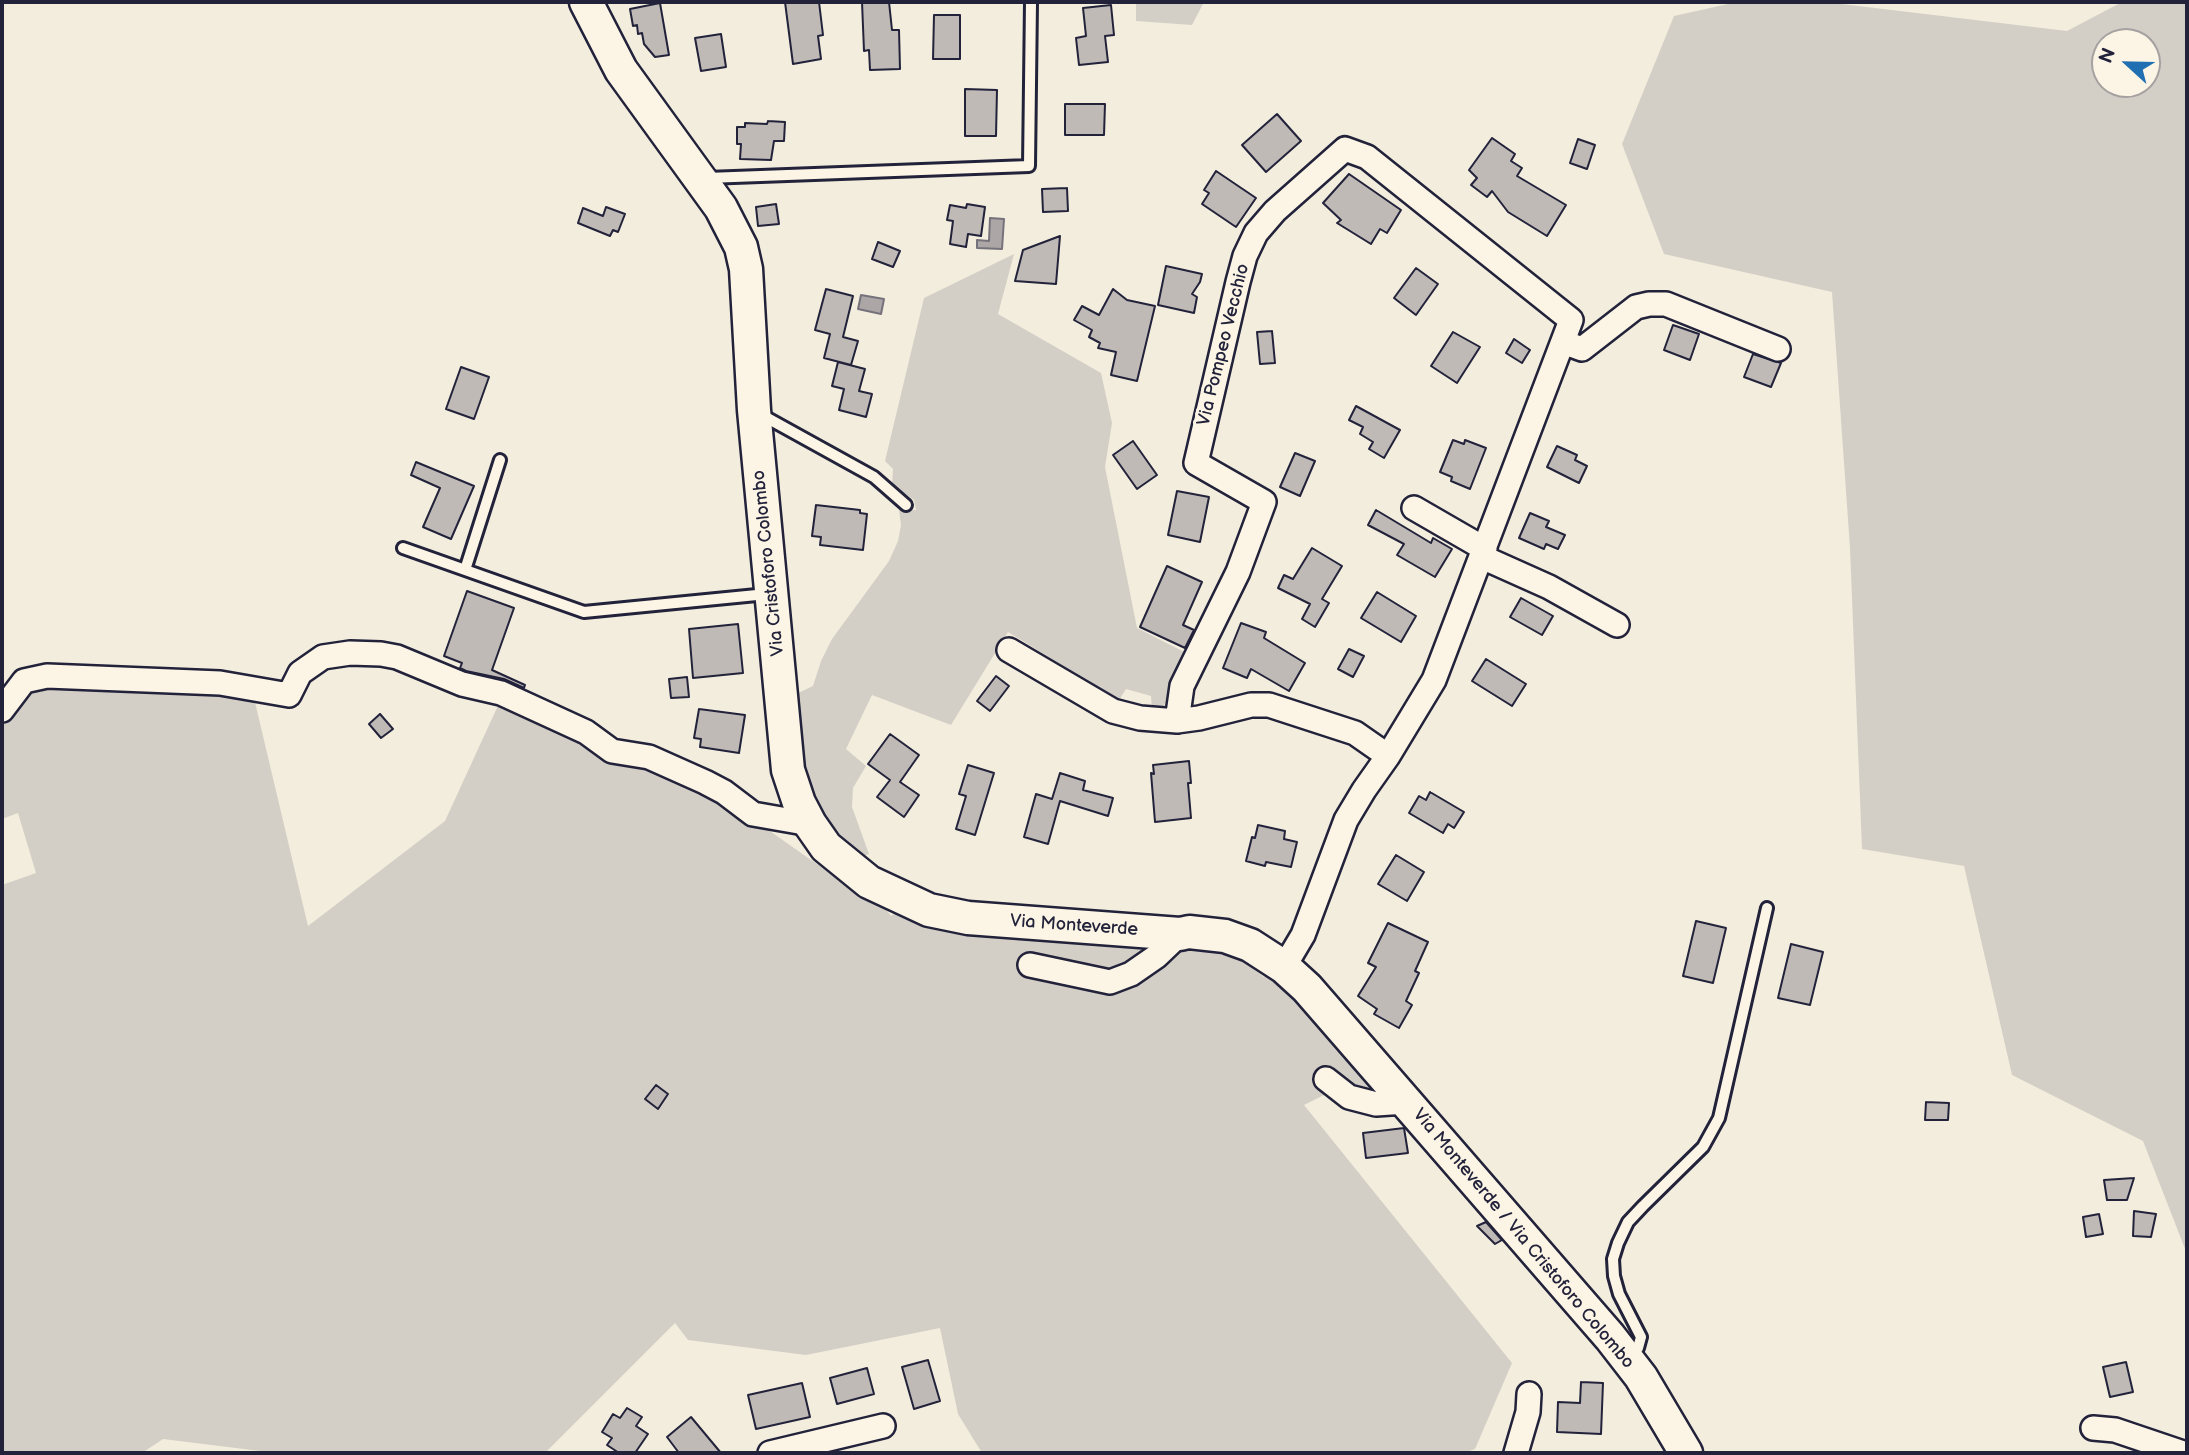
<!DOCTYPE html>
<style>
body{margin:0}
#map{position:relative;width:2189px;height:1455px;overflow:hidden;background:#f3edde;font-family:"Balsamiq Sans",sans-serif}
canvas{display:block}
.frame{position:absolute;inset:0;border:4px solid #22223b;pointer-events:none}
.north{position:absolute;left:2091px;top:28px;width:70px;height:70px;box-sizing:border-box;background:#fcf5e5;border:2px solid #a5a1a1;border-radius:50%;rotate:292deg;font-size:19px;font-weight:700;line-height:28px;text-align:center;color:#22223b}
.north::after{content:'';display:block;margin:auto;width:24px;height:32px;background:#1f6fb2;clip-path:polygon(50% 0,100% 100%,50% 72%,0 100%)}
</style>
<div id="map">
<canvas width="2189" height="1455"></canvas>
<div class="frame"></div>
<div class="north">N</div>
</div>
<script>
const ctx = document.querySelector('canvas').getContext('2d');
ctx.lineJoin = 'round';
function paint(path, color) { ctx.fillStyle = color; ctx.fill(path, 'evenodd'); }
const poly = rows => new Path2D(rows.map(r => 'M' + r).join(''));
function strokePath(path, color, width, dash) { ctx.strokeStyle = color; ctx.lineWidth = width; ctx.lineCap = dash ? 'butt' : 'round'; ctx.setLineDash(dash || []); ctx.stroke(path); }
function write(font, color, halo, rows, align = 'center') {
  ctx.font = font + ' "Balsamiq Sans",sans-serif'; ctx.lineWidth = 6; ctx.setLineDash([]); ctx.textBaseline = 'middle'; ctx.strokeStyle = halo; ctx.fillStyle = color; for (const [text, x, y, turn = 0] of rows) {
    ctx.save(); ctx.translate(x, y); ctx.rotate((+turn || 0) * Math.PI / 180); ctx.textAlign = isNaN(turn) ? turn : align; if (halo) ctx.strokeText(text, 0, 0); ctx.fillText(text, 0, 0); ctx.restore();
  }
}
const green = poly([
 [1136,2,1204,2,1192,25,1136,21],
 [1737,2,1825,2,2067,31,2122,2,2187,2,2187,1254,2143,1141,2012,1075,1964,866,1862,849,1850,548,1832,292,1664,254,1622,144,1674,16],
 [2105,42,2147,42,2147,84,2105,84],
 [1014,254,998,314,1101,373,1112,423,1105,467,1137,628,1190,655,1168,701,1161,708,1152,709,1151,696,1126,689,1119,700,1008,632,951,725,872,695,846,749,866,766,853,788,852,807,869,854,855,859,824,825,800,764,796,694,813,686,821,661,832,639,889,561,898,541,901,525,899,510,916,510,914,500,892,485,893,469,885,461,924,298],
 [46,683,254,698,308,926,445,821,501,699,645,762,730,803,811,860,882,904,891,916,899,911,931,926,968,933,1160,942,1117,973,1025,956,1017,961,1019,970,1040,973,1038,980,1048,983,1050,977,1104,988,1184,944,1228,950,1250,960,1252,968,1264,977,1268,970,1291,988,1384,1090,1371,1092,1344,1085,1330,1067,1312,1077,1328,1093,1304,1105,1512,1363,1475,1449,1464,1453,982,1453,958,1414,940,1328,806,1355,688,1340,675,1323,545,1453,276,1453,163,1439,142,1453,2,1453,2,885,36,873,18,813,2,819,2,720,26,691]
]);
const water = poly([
 [990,218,1004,219,1002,249,977,248,977,240,989,241,990,218],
 [861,295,884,299,881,314,858,309,861,295]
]);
const building = poly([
 [785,2,819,2,823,35,818,36,821,59,793,64,785,2],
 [862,2,889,2,892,30,899,30,900,69,870,70,869,50,864,51,862,2],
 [660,3,669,55,655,57,644,44,642,33,638,34,637,25,633,26,630,9,660,3],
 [1111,5,1114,35,1105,36,1108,62,1079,65,1076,38,1086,36,1083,8,1111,5],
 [934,15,960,15,960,59,933,59,934,15],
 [721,34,726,67,701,71,695,38,721,34],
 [965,89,997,90,996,136,965,136,965,89],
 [1065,104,1105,104,1104,135,1065,135,1065,104],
 [1277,114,1301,141,1266,172,1242,145,1277,114],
 [768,121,785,122,784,141,774,141,771,160,740,159,741,144,737,144,737,127,745,127,745,123,767,124,768,121],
 [1492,138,1515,154,1511,161,1522,168,1517,176,1566,205,1547,236,1508,212,1492,191,1487,197,1471,185,1477,178,1469,170,1492,138],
 [1578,139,1595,145,1587,169,1570,163,1578,139],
 [1216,171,1256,198,1236,227,1202,204,1209,193,1204,190,1216,171],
 [1349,174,1401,210,1387,233,1380,229,1371,244,1337,223,1341,220,1323,203,1349,174],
 [1067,188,1068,211,1043,212,1042,189,1067,188],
 [776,204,779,224,758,226,756,207,776,204],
 [967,204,985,207,981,236,968,234,966,247,950,244,953,221,947,220,950,205,966,208,967,204],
 [606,207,625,214,618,232,613,230,610,236,578,223,583,208,603,216,606,207],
 [1060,236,1056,284,1015,281,1023,250,1060,236],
 [878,242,900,251,893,267,872,259,878,242],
 [1166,266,1202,274,1200,282,1192,294,1197,297,1194,313,1158,305,1166,266],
 [1416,268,1438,284,1416,315,1394,298,1416,268],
 [826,289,853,296,843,337,858,341,851,365,824,358,830,334,815,330,826,289],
 [1113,289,1127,300,1155,306,1137,381,1111,375,1116,352,1098,348,1100,343,1089,337,1092,330,1074,320,1082,306,1099,315,1113,289],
 [1673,325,1699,334,1690,360,1664,350,1673,325],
 [1272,331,1275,363,1260,364,1257,332,1272,331],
 [1453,332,1480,347,1457,383,1431,366,1453,332],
 [1514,339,1530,350,1522,363,1506,353,1514,339],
 [1753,354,1781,363,1771,387,1744,377,1753,354],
 [838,362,865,369,859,391,872,394,866,417,839,410,844,389,832,386,838,362],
 [461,367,489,377,474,419,446,409,461,367],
 [1356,406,1400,430,1384,458,1369,449,1373,442,1360,434,1363,427,1349,420,1356,406],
 [1453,440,1464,444,1465,440,1486,448,1470,489,1451,481,1452,477,1440,472,1453,440],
 [1133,441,1157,475,1137,489,1113,455,1133,441],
 [1557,446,1577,455,1575,460,1587,466,1579,483,1547,467,1557,446],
 [1295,453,1315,461,1300,496,1280,487,1295,453],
 [416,462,474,486,451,539,423,527,440,488,411,475,416,462],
 [1177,491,1209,497,1200,542,1168,535,1177,491],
 [816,505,860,510,860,513,867,514,863,550,820,545,821,537,812,536,816,505],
 [1376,510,1431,543,1433,538,1452,549,1435,577,1397,555,1404,544,1368,525,1376,510],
 [1530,513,1549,521,1546,527,1565,535,1558,549,1546,544,1544,549,1519,538,1530,513],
 [1312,548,1342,566,1322,599,1329,603,1315,627,1302,619,1310,604,1278,588,1284,575,1293,579,1312,548],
 [1167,566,1202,582,1183,625,1194,630,1185,648,1140,627,1167,566],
 [467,591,514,608,492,670,525,685,524,688,504,679,466,671,460,668,462,663,444,656,467,591],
 [1377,592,1416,616,1401,642,1361,618,1377,592],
 [1521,598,1553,616,1542,635,1510,617,1521,598],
 [1241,623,1266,632,1264,638,1305,663,1289,691,1251,669,1247,678,1223,668,1241,623],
 [738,624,743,673,693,678,689,629,738,624],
 [1349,649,1364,656,1353,677,1338,669,1349,649],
 [1486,659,1526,684,1512,706,1472,681,1486,659],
 [996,676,1009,686,990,711,977,701,996,676],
 [687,677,689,697,671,698,669,679,687,677],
 [699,709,745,715,739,753,700,747,701,739,694,738,699,709],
 [380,714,393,729,381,738,369,724,380,714],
 [890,734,919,755,900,782,919,795,904,817,877,797,890,780,868,764,890,734],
 [1189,761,1191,783,1188,783,1191,818,1155,822,1151,773,1154,774,1153,765,1189,761],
 [968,765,994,773,975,835,956,829,966,796,959,794,968,765],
 [1060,773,1085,781,1083,790,1113,798,1108,816,1060,801,1048,844,1024,837,1036,794,1052,799,1060,773],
 [1430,792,1464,812,1454,828,1448,824,1443,833,1409,813,1419,796,1426,800,1430,792],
 [1258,825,1285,831,1284,839,1297,842,1291,867,1266,862,1265,866,1246,861,1252,837,1255,838,1258,825],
 [1396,855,1424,872,1407,901,1378,884,1396,855],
 [1696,921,1726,928,1713,983,1683,976,1696,921],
 [1388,923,1428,942,1415,971,1419,973,1406,1001,1412,1005,1399,1028,1374,1014,1377,1009,1358,996,1376,967,1368,963,1388,923],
 [1791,944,1823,952,1810,1005,1778,998,1791,944],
 [656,1085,668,1094,658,1109,645,1099,656,1085],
 [1926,1102,1949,1103,1948,1120,1925,1120,1926,1102],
 [1404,1128,1408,1153,1366,1158,1363,1133,1404,1128],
 [2134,1178,2127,1200,2107,1200,2104,1180,2134,1178],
 [2134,1211,2156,1214,2151,1237,2133,1236,2134,1211],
 [2099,1214,2103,1234,2086,1237,2083,1217,2099,1214],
 [1486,1222,1502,1240,1495,1244,1477,1226,1486,1222],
 [928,1360,940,1401,914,1409,902,1367,928,1360],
 [2126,1362,2133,1392,2110,1397,2103,1367,2126,1362],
 [867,1368,874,1394,837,1404,830,1378,867,1368],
 [1581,1382,1603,1383,1601,1434,1557,1432,1558,1402,1580,1403,1581,1382],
 [802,1383,810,1417,756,1429,748,1395,802,1383],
 [627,1408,642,1417,636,1426,648,1434,635,1453,619,1453,607,1445,612,1438,602,1432,613,1414,620,1418,627,1408],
 [691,1417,721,1453,679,1453,667,1437,691,1417]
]);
const lane = poly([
 [707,178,1029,166,1031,2],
 [760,414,874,477,906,505],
 [403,548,584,612,767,594],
 [465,570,500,460],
 [1628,1356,1638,1348,1641,1337,1619,1294,1614,1276,1613,1259,1618,1243,1628,1222,1643,1206,1703,1147,1719,1118,1767,908]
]);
const street = poly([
 [1563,342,1582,349,1636,307,1649,304,1666,304,1778,349],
 [1414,508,1485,549],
 [1482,557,1549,587,1617,625],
 [1009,650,1113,711,1140,718,1177,721],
 [2,710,24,681,47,676,220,683,289,695,300,673,323,657,350,653,381,654,397,657,462,684,501,693,586,732,612,751,649,757,705,782,724,792,753,814,810,824],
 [1030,965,1110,982,1131,974,1157,956,1180,934],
 [1284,967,1303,935,1346,820,1364,790,1388,756,1434,680,1571,320,1367,157,1345,149,1275,211,1256,233,1245,256,1238,282,1196,463,1264,502,1238,572,1182,686,1177,721,1199,718,1251,705,1269,705,1355,733,1388,756],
 [1326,1079,1349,1097,1376,1104,1406,1102],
 [2093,1428,2115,1430,2183,1453],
 [770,1453,883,1426],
 [1516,1453,1528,1412,1529,1394]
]);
const secondary = poly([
 [586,2,621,70,721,208,741,247,746,269,754,410,788,770,799,803,810,824,826,847,869,882,929,910,968,918,1180,934,1189,932,1225,936,1250,945,1284,967,1307,988,1610,1337,1641,1377,1686,1453]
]);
const streetNames = [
 ["Via Pompeo Vecchio",1224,345,-76],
 ["Via Cristoforo Colombo",769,563,-96],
 ["Via Monteverde",1074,926,4],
 ["Via Monteverde / Via Cristoforo Colombo",1523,1239,50]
];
paint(green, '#d4cfc6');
paint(water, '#aca7a6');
strokePath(water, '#75727b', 2);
paint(building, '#bfbab6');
strokePath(building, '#22223b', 2);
strokePath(lane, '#22223b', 16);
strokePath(street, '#22223b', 28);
strokePath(secondary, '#22223b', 37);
strokePath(lane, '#fcf5e5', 10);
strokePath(street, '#fcf5e5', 23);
strokePath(secondary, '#fcf5e5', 32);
write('18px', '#22223b', '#fcf5e5', streetNames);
</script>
